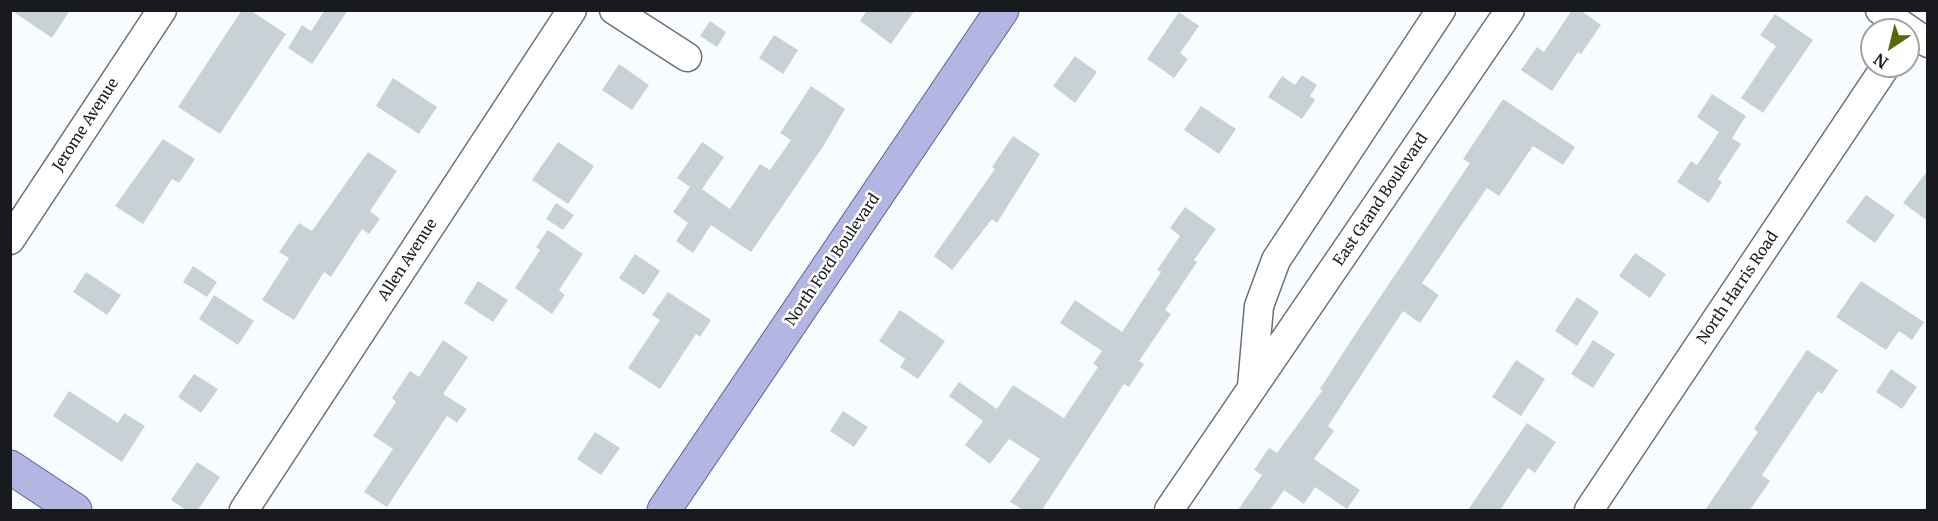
<!DOCTYPE html>
<style>
body{margin:0}
#map{position:relative;width:1938px;height:521px;overflow:hidden;background:#f9fcff;font-family:Merriweather,serif}
canvas{display:block}
.frame{position:absolute;inset:0;border:12px solid #181a1d;pointer-events:none}
.north{position:absolute;left:1860px;top:18px;width:60px;height:60px;box-sizing:border-box;background:#fff;border:2px solid #a3a3a5;border-radius:50%;rotate:215deg;font-size:16px;font-weight:700;line-height:24px;text-align:center;color:#181a1d}
.north::after{content:'';display:block;margin:auto;width:21px;height:27px;background:#5b670b;clip-path:polygon(50% 0,100% 100%,50% 72%,0 100%)}
</style>
<div id="map">
<canvas width="1938" height="521"></canvas>
<div class="frame"></div>
<div class="north">N</div>
</div>
<script>
const ctx = document.querySelector('canvas').getContext('2d');
ctx.lineJoin = 'round';
function paint(path, color) { ctx.fillStyle = color; ctx.fill(path, 'evenodd'); }
const poly = rows => new Path2D(rows.map(r => 'M' + r).join(''));
function strokePath(path, color, width, dash) { ctx.strokeStyle = color; ctx.lineWidth = width; ctx.lineCap = dash ? 'butt' : 'round'; ctx.setLineDash(dash || []); ctx.stroke(path); }
function write(font, color, halo, rows, align = 'center') {
  ctx.font = font + ' Merriweather,serif'; ctx.lineWidth = 5; ctx.setLineDash([]); ctx.textBaseline = 'middle'; ctx.strokeStyle = halo; ctx.fillStyle = color; for (const [text, x, y, turn = 0] of rows) {
    ctx.save(); ctx.translate(x, y); ctx.rotate((+turn || 0) * Math.PI / 180); ctx.textAlign = isNaN(turn) ? turn : align; if (halo) ctx.strokeText(text, 0, 0); ctx.fillText(text, 0, 0); ctx.restore();
  }
}
const building = poly([
 [11,10,70,10,52,38],
 [242,10,250,10,286,34,220,134,178,107],
 [325,10,348,10,312,64,288,48,302,25,311,31],
 [867,10,915,10,891,44,860,21],
 [1572,10,1580,10,1601,25,1581,54,1578,52,1552,91,1521,70,1537,47,1544,52],
 [1179,12,1199,26,1180,53,1188,59,1174,78,1147,59],
 [1775,14,1813,40,1763,113,1741,98,1776,46,1760,35],
 [710,21,726,32,717,47,700,36],
 [774,35,798,50,783,74,759,58],
 [1075,56,1097,72,1075,103,1053,86],
 [619,64,649,85,632,110,602,90],
 [1302,75,1317,85,1310,96,1315,100,1302,119,1268,97,1282,76,1295,85],
 [393,78,437,107,419,134,376,106],
 [811,86,845,109,824,145,751,252,711,225,693,253,676,241,688,223,673,212,690,187,677,178,702,142,724,157,702,189,730,209,760,164,770,170,791,140,780,133],
 [1712,94,1746,116,1732,138,1741,144,1718,179,1722,182,1709,203,1677,182,1691,161,1697,165,1719,132,1697,117],
 [1503,99,1575,147,1563,165,1533,146,1499,196,1487,188,1422,283,1439,295,1420,323,1403,311,1328,426,1334,431,1314,459,1360,490,1347,509,1315,487,1304,504,1284,490,1270,510,1238,510,1262,475,1254,470,1269,448,1277,453,1322,391,1320,389,1352,339,1470,163,1463,159],
 [1201,106,1236,129,1219,154,1184,130],
 [1013,136,1040,154,997,223,992,219,952,270,934,256,995,169,992,167],
 [163,139,195,159,179,183,172,179,143,224,115,206],
 [558,142,594,166,568,204,532,180],
 [368,152,397,171,370,211,380,219,369,234,362,229,331,277,324,272,294,320,262,300,289,258,279,252,299,223,312,231],
 [1928,170,1928,221,1903,203],
 [1866,195,1895,215,1875,243,1846,222],
 [556,203,574,215,563,230,546,219],
 [1185,207,1216,229,1194,260,1197,262,1165,310,1171,314,1139,361,1144,364,1129,387,1124,384,1042,510,1023,510,1010,502,1040,459,1009,439,990,464,965,445,983,421,949,396,959,382,997,409,1013,385,1064,418,1098,367,1093,364,1102,351,1060,323,1075,300,1122,332,1161,272,1157,270,1180,236,1170,228],
 [548,230,583,254,559,290,565,295,552,314,515,288,540,250,536,247],
 [1635,253,1666,274,1650,298,1619,276],
 [635,254,660,271,644,295,619,278],
 [193,266,217,282,207,297,183,282],
 [86,272,121,295,107,315,73,292],
 [478,281,508,300,493,322,464,303],
 [1861,281,1924,322,1912,340,1899,331,1886,350,1836,317],
 [668,292,711,320,700,337,696,334,660,389,628,368,660,320,652,315],
 [214,295,254,321,238,345,199,319],
 [1577,297,1599,312,1577,346,1555,331],
 [900,310,945,341,918,379,900,367,905,359,879,341],
 [443,340,468,357,443,394,467,409,457,423,447,416,387,507,364,492,393,449,373,436,396,402,392,398,410,371,419,377],
 [1593,340,1615,354,1593,388,1571,374],
 [1807,350,1838,370,1822,394,1818,391,1762,475,1770,481,1750,510,1705,510,1758,432,1754,429],
 [1516,360,1545,379,1521,416,1492,397],
 [1891,369,1917,387,1902,409,1876,392],
 [194,374,218,389,201,413,178,397],
 [69,391,118,423,124,413,145,426,122,462,53,416],
 [843,411,868,427,854,447,830,431],
 [1527,423,1556,442,1535,473,1528,468,1500,510,1468,510],
 [595,432,620,448,601,475,577,459],
 [197,462,220,477,198,510,186,510,171,500]
]);
const minor = poly([
 [614,10,687,57],
 [1880,10,1928,43],
 [10,240,162,10],
 [1252,387,1259,306,1276,260,1441,10],
 [244,510,572,10],
 [1169,510,1510,10],
 [1589,510,1886,66]
]);
const major = poly([
 [10,467,75,510],
 [664,510,1002,10]
]);
const streetNames = [
 ["Jerome Avenue",86,125,-57],
 ["East Grand Boulevard",1381,200,-56],
 ["Allen Avenue",408,260,-57],
 ["North Ford Boulevard",833,260,-56],
 ["North Harris Road",1738,288,-56]
];
paint(building, '#c8d2d6');
strokePath(minor, '#6b7077', 31);
strokePath(major, '#5c6091', 35);
strokePath(minor, '#fff', 28);
strokePath(major, '#b3b6e3', 33);
write('15px', '#181a1d', '#fff', streetNames);
</script>
